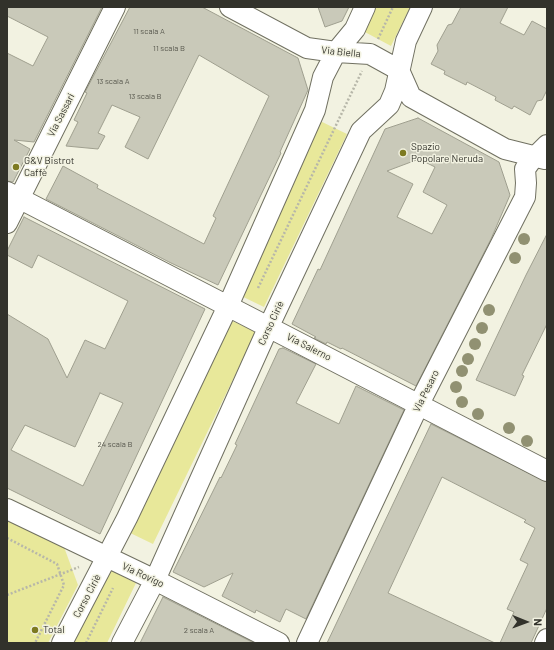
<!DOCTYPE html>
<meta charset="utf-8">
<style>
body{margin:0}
#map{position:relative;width:554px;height:650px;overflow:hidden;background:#f2f2e1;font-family:Barlow,sans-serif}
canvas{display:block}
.frame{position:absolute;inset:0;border:8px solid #32322b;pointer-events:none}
.north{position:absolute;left:506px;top:602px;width:40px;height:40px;-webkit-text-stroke:3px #f2f2e1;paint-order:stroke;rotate:91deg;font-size:11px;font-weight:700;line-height:16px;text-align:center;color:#32322b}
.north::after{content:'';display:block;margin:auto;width:14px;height:18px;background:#32322b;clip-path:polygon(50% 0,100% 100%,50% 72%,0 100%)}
</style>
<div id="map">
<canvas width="554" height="650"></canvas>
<div class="frame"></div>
<div class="north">N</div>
</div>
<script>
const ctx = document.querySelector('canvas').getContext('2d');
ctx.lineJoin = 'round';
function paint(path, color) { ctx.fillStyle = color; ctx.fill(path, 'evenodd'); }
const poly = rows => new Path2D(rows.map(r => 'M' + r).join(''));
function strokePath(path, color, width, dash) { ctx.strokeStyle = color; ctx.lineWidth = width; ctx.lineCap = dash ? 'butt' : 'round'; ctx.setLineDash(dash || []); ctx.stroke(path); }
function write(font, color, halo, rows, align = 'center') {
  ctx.font = font + ' Barlow,sans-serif'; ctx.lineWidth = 3; ctx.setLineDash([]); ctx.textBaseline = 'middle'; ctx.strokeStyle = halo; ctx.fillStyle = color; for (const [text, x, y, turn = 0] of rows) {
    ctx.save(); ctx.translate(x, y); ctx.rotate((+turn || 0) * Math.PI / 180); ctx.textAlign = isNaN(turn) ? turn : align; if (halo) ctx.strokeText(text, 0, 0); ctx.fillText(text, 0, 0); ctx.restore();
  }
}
const green = poly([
 [375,7,410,7,391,46,363,31],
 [318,120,347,134,264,307,235,293],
 [226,318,256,332,153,544,124,530],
 [7,519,64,547,78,585,48,643,7,643],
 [107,568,136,583,107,643,71,643]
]);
const building = poly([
 [7,7,102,7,34,142,14,140,30,149,13,182,7,181,7,53,33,66,48,37,7,16,7,7],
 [130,7,202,7,298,58,308,90,280,152,281,153,218,285,171,263,46,199,63,166,98,185,97,188,204,244,216,218,213,216,269,96,199,55,148,159,125,147,140,117,112,105,98,133,105,136,98,149,66,146,78,122,74,120,87,93,85,92,130,7],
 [318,7,349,7,342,21,325,27,318,7],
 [461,7,508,7,500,23,524,35,532,21,547,29,547,90,542,100,537,101,530,115,514,106,512,109,495,100,496,97,467,82,466,85,444,74,445,71,431,64,438,51,437,45,448,25,452,24,461,7],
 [418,118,499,162,510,195,491,239,416,386,342,348,341,349,327,342,326,344,314,338,316,337,292,324,318,269,320,270,385,129,418,118],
 [419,159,435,167,423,192,447,205,432,234,397,217,413,184,387,171,419,159],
 [24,217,205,309,100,534,7,488,7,314,48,339,67,378,85,340,105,349,128,301,38,255,32,268,7,255,7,251,24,217],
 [100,393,123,403,83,486,11,450,25,425,75,447,100,393],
 [547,234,547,324,522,375,524,376,515,396,476,380,526,275,547,234],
 [283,348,316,364,296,403,339,424,356,386,404,410,306,619,286,609,280,622,256,610,255,613,222,596,233,573,204,587,173,572,220,477,221,478,237,445,235,444,279,349,283,348],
 [431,424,547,482,547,608,531,643,500,643,514,612,507,609,528,564,520,560,535,528,524,522,526,520,442,477,388,593,495,643,327,643,431,424],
 [163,597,254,643,140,643,163,597]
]);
const path = poly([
 [378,39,393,7],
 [258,288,362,71],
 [7,538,57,564,64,585,35,643],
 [7,595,79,567],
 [86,643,113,588]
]);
const minor = poly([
 [230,7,307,48,336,52,370,54,399,70,411,97,505,149,545,159],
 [7,192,547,471],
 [7,223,115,7],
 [7,509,155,580,279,643],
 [62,643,127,518,228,306,315,110,323,77,336,52,355,29,365,7],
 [122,643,155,580,269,326,361,131,389,105,395,91,406,41,422,7],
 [307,643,419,404,525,197,526,183,525,169,530,162,547,145],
 [545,643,547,639]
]);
const trees = [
 [524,239],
 [515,258],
 [489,310],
 [482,328],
 [475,344],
 [468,359],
 [462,371],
 [456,387],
 [462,402],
 [478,414],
 [509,428],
 [527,441]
];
const markers = [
 [403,153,4,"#7d7a21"],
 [16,167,4,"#7d7a21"],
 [35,630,4,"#7d7a21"]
];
const numberNames = [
 ["11 scala A",149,31],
 ["11 scala B",169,48],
 ["13 scala A",113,81],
 ["13 scala B",145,96],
 ["24 scala B",115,444],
 ["2 scala A",199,630]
];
const streetNames = [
 ["Via Biella",341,52,6],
 ["Via Sassari",61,115,-63],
 ["Corso Ciriè",271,323,-65],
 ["Via Salerno",309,347,27],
 ["Via Pesaro",426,391,-63],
 ["Via Rovigo",143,575,25],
 ["Corso Ciriè",87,596,-62]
];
const poiNames = [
 ["Spazio",411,147],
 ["Popolare Neruda",411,159],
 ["G&V Bistrot",24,161],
 ["Caffè",24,173],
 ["Total",43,630]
];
paint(green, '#e8e89a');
paint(building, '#c9c9b9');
strokePath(building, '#9f9f8f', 1);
strokePath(minor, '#707061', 22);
strokePath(path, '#b7b7a9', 2.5, [2, 2]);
strokePath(minor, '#fff', 20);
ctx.fillStyle = '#919172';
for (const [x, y] of trees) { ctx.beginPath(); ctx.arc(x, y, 6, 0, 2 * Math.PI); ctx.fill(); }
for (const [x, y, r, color] of markers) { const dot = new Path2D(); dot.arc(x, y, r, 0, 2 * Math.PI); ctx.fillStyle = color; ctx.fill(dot); strokePath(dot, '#f2f2e1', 1.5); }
write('8px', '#58584e', null, numberNames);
write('10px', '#32322b', '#f2f2e1', streetNames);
write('10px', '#32322b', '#f2f2e1', poiNames, 'left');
</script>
